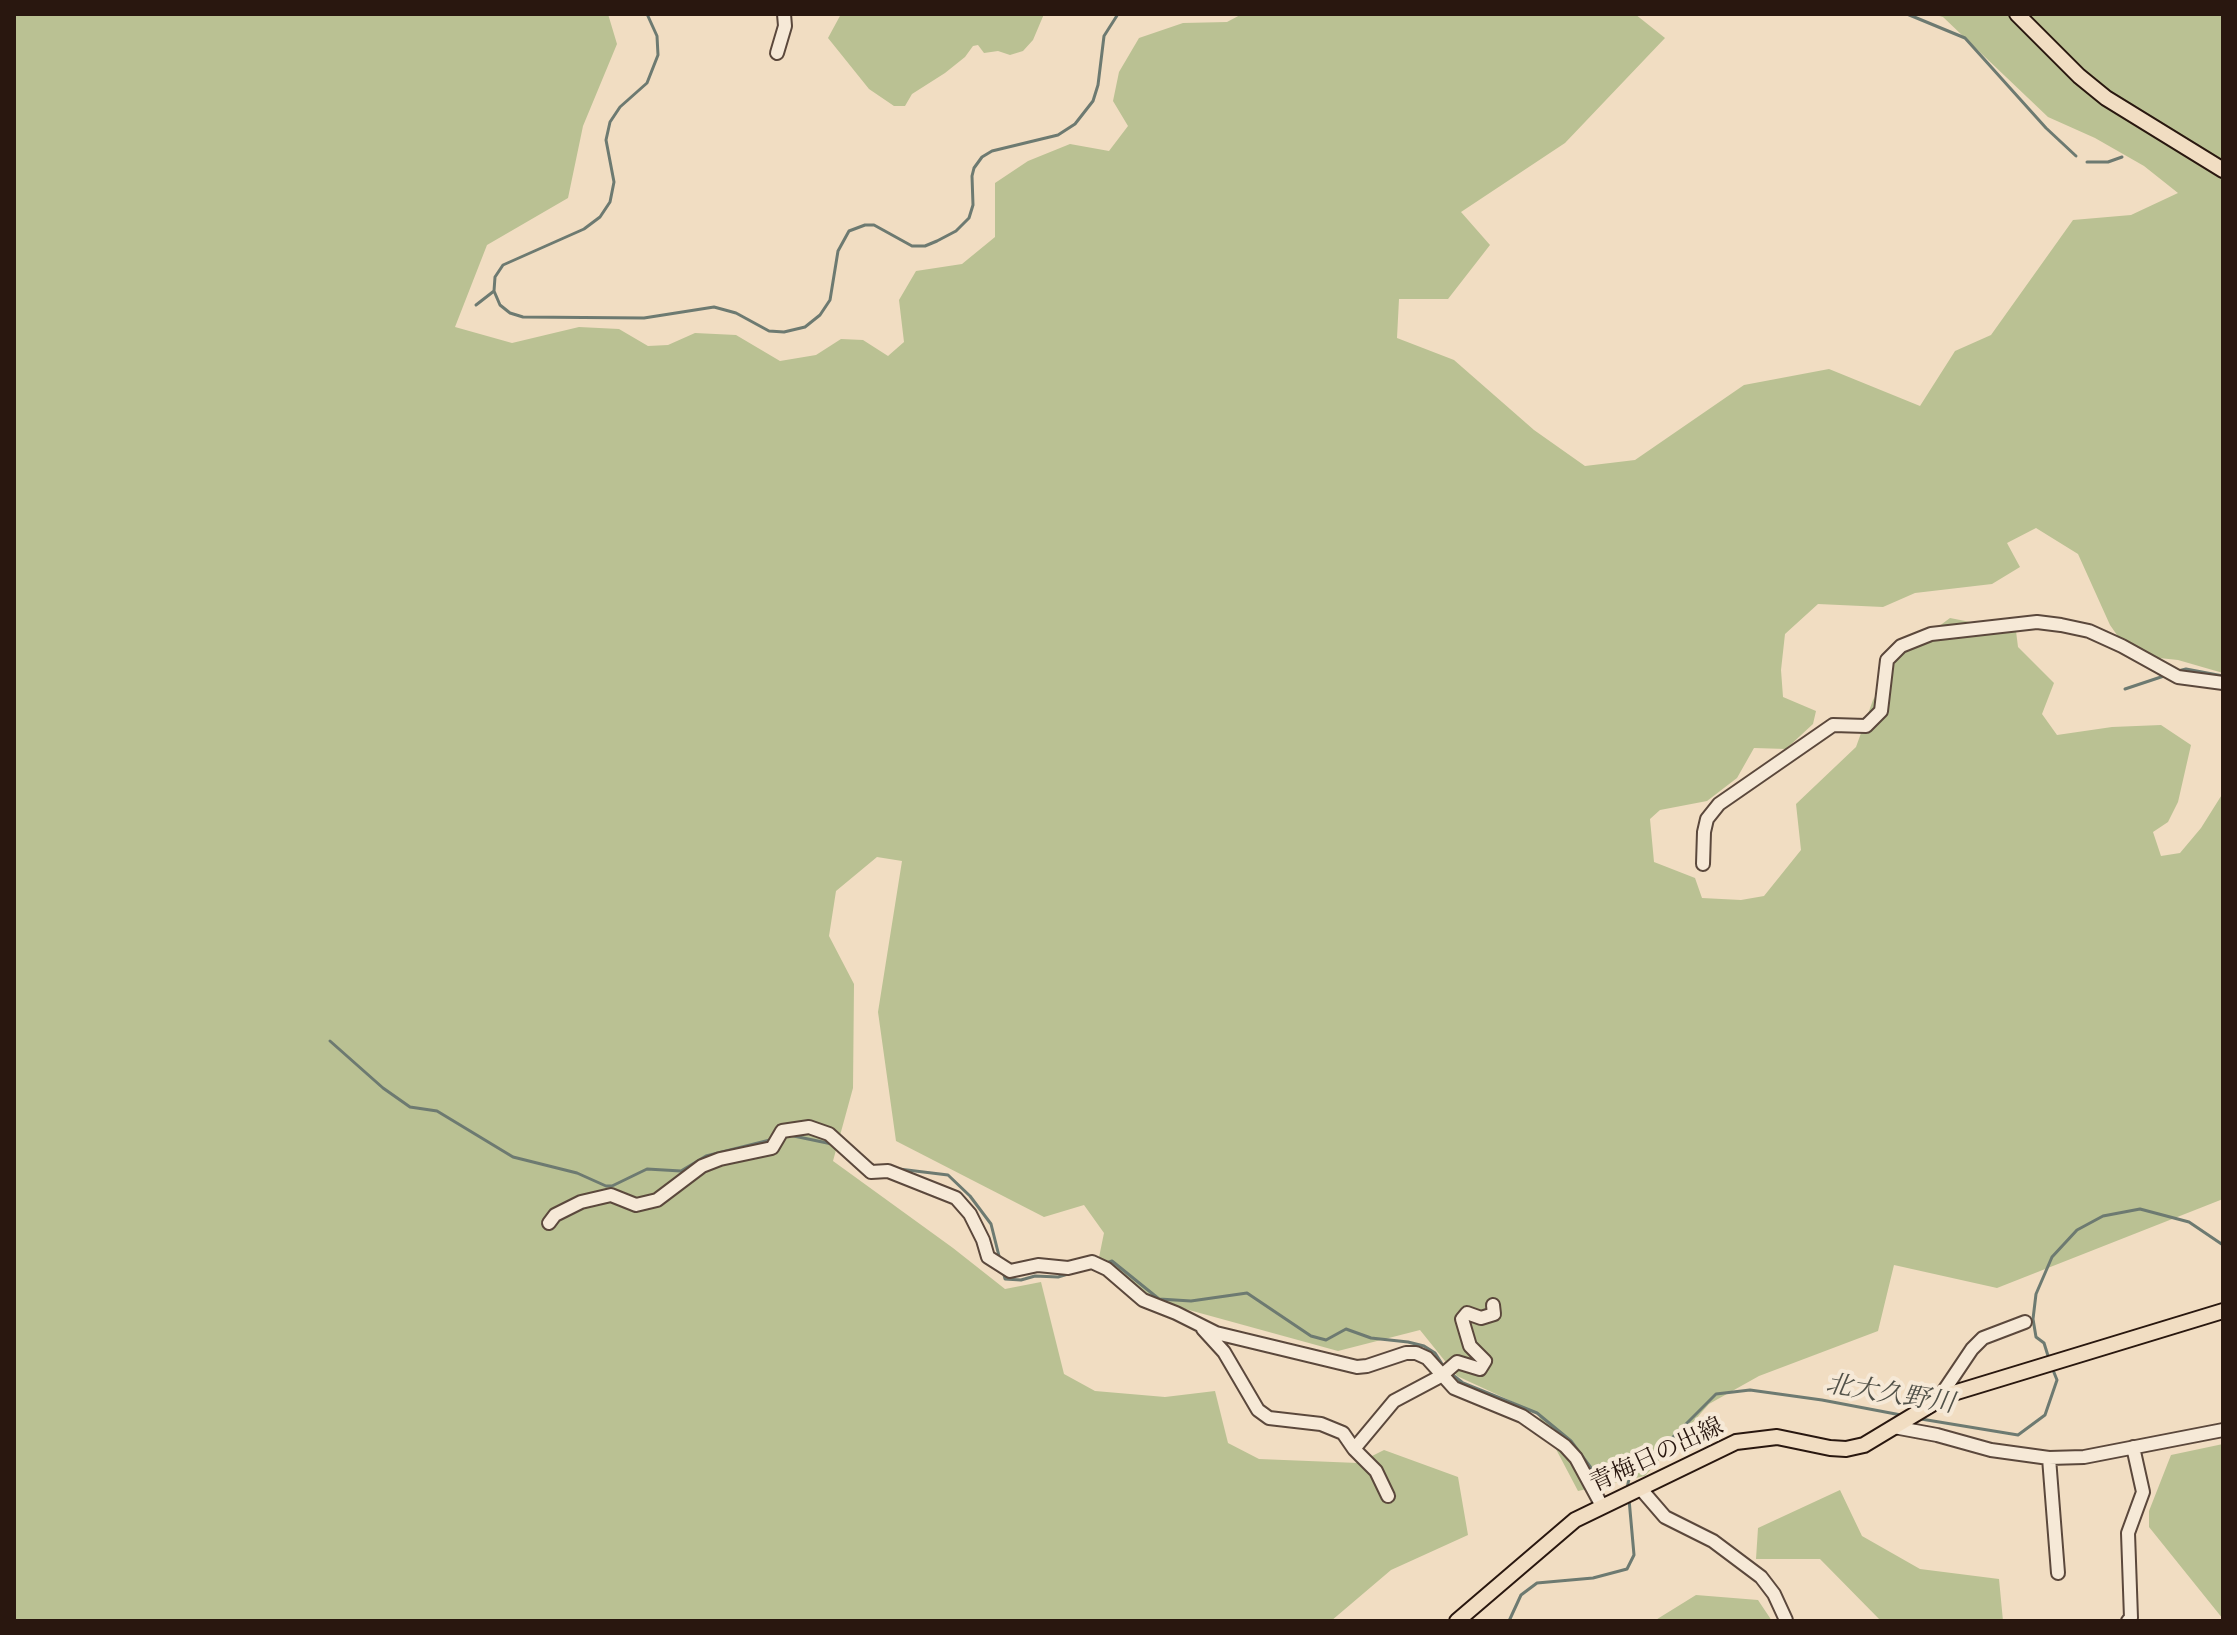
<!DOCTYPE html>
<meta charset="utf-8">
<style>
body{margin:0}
#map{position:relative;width:2237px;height:1635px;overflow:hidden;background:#f1ddc2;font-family:"Gentium Book Plus",serif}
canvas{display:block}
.frame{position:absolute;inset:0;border:16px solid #29170f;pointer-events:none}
</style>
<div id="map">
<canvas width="2237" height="1635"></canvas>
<div class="frame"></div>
</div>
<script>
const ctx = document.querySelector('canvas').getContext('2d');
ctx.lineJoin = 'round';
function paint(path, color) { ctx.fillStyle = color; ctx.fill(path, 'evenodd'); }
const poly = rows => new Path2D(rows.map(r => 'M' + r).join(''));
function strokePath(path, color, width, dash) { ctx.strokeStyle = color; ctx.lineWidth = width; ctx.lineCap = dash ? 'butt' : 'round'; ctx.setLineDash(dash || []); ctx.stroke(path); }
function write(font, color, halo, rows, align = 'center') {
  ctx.font = font + ' "Gentium Book Plus","Noto Serif JP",serif'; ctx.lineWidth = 8; ctx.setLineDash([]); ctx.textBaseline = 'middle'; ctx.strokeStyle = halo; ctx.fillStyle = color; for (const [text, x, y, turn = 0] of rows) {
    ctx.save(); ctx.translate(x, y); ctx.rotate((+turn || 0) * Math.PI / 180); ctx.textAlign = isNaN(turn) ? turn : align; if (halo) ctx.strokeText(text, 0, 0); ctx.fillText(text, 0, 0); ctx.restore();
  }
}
const green = poly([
 [14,14,608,14,617,44,583,126,568,198,487,245,455,327,512,343,579,327,619,329,648,346,668,345,695,333,736,335,780,361,816,355,841,339,863,340,888,356,904,342,899,300,916,271,962,264,995,237,995,183,1028,161,1070,144,1109,151,1128,126,1113,101,1119,72,1139,38,1183,23,1227,22,1242,14,1635,14,1665,38,1565,143,1461,212,1490,245,1448,299,1399,299,1397,338,1454,360,1534,430,1585,466,1635,460,1744,385,1829,369,1920,406,1955,351,1991,335,2073,220,2131,215,2178,193,2144,166,2095,138,2048,117,1943,17,1932,14,2223,14,2223,673,2178,660,2131,655,2110,625,2078,554,2036,528,2007,543,2020,567,1992,584,1915,593,1883,607,1818,604,1785,634,1781,670,1783,697,1816,711,1813,724,1786,749,1754,748,1737,778,1707,801,1660,810,1650,819,1654,862,1695,878,1702,898,1741,900,1764,896,1801,850,1796,804,1856,747,1873,700,1899,656,1950,618,2016,631,2018,647,2054,683,2042,714,2057,735,2112,727,2161,725,2191,745,2178,802,2168,822,2153,832,2161,856,2180,853,2201,828,2223,793,2223,1199,1997,1288,1894,1265,1878,1331,1759,1376,1709,1404,1645,1476,1578,1491,1537,1413,1457,1376,1420,1330,1338,1351,1178,1307,1096,1272,1104,1233,1084,1205,1044,1217,896,1141,878,1012,902,861,877,857,836,891,829,936,854,984,853,1088,833,1161,953,1248,1005,1289,1041,1282,1064,1374,1095,1391,1165,1397,1215,1391,1228,1443,1259,1459,1358,1463,1384,1450,1458,1477,1468,1535,1391,1570,1331,1621,14,1621],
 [841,14,1044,14,1033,40,1023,51,1010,55,998,51,984,53,978,45,973,46,965,57,945,73,912,94,905,106,894,106,869,89,828,38],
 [2223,1444,2223,1619,2149,1527,2149,1511,2171,1455],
 [1840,1490,1862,1536,1920,1569,1999,1579,2003,1621,1881,1621,1820,1559,1756,1559,1758,1528],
 [1696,1595,1758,1600,1772,1621,1654,1621]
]);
const stream = poly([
 [647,14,657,36,658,55,647,83,620,107,610,122,606,140,614,182,610,202,600,217,584,229,503,265,495,277,494,291,500,305,510,313,523,317,644,318,714,307,736,313,769,331,784,332,805,327,820,315,830,300,838,251,849,231,865,225,874,225,912,246,925,246,937,241,956,231,969,218,973,205,972,176,974,168,982,157,992,151,1058,135,1075,124,1093,101,1098,85,1104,36,1118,14],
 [1907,14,1965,38,2046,128,2076,156],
 [2087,162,2108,162,2122,157],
 [476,305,494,291],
 [2178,671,2186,669,2223,676],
 [2125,689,2167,675],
 [330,1041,383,1088,410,1107,437,1111,513,1157,577,1173,606,1186,612,1186,647,1169,681,1171,706,1156,774,1139],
 [789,1135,832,1144],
 [899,1169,948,1175,970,1196,991,1224,1000,1260],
 [1106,1263,1112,1261,1159,1299,1191,1301,1247,1293,1311,1336,1326,1340,1346,1329,1371,1338,1408,1342,1424,1346,1435,1353,1444,1367],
 [1003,1271,1005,1279,1021,1280,1035,1276,1058,1277,1068,1274],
 [2049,1359,2044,1343,2036,1337,2033,1319,2036,1294,2052,1257,2077,1230,2103,1216,2140,1209,2189,1222,2223,1245],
 [1449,1372,1463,1383,1537,1413,1571,1441,1594,1472,1609,1478,1631,1470],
 [1921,1419,2018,1435,2045,1415,2057,1380,2053,1370],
 [1627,1488,1631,1470,1670,1440,1716,1394,1750,1390,1822,1400,1901,1415],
 [1509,1621,1521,1595,1537,1583,1593,1578,1627,1569,1634,1555,1629,1499]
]);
const minor = poly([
 [777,53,785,26,784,14],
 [1703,864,1704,832,1707,819,1719,804,1833,725,1866,726,1881,711,1887,660,1901,646,1931,634,2037,622,2061,625,2089,631,2122,646,2178,677,2223,683],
 [549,1223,555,1215,581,1202,611,1195,636,1205,657,1200,702,1166,720,1159,772,1148,782,1131,809,1127,829,1134,871,1172,888,1171,956,1198,970,1214,983,1240,988,1257,1010,1271,1038,1265,1068,1268,1092,1262,1107,1269,1143,1300,1176,1313,1216,1333,1357,1367,1367,1366,1406,1353,1416,1353,1427,1358,1454,1388,1522,1416,1565,1446,1576,1458,1602,1506],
 [1203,1329,1224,1352,1258,1410,1269,1418,1321,1424,1343,1433,1354,1449],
 [1937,1401,1972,1349,1983,1338,2025,1322],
 [1894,1427,1937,1435,1991,1450,2049,1458,2084,1457,2223,1430],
 [2049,1458,2058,1573],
 [1640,1488,1665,1517,1713,1541,1761,1577,1774,1594,1786,1620],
 [1388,1496,1376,1471,1354,1449,1394,1401,1441,1376,1457,1362,1480,1369,1485,1361,1470,1346,1462,1319,1467,1313,1481,1318,1494,1314,1493,1305],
 [2128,1621,2131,1618,2128,1533,2143,1492,2133,1447]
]);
const major = poly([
 [2017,14,2079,76,2106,98,2223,170],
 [1457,1621,1575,1520,1736,1442,1777,1437,1830,1448,1846,1449,1864,1445,1947,1395,2223,1311]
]);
const streetNames = [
 ["青梅日の出線",1657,1456,-25]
];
const waterNames = [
 ["北大久野川",1890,1395,9]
];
paint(green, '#bac193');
strokePath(stream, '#6d7a71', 3);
strokePath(minor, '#5b483c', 16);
strokePath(major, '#29170f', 18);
strokePath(minor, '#f6e9d7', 12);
strokePath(major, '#f1ddc2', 14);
write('24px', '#29170f', '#f6e9d7', streetNames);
write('italic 26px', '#515148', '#f6e9d7', waterNames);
</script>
